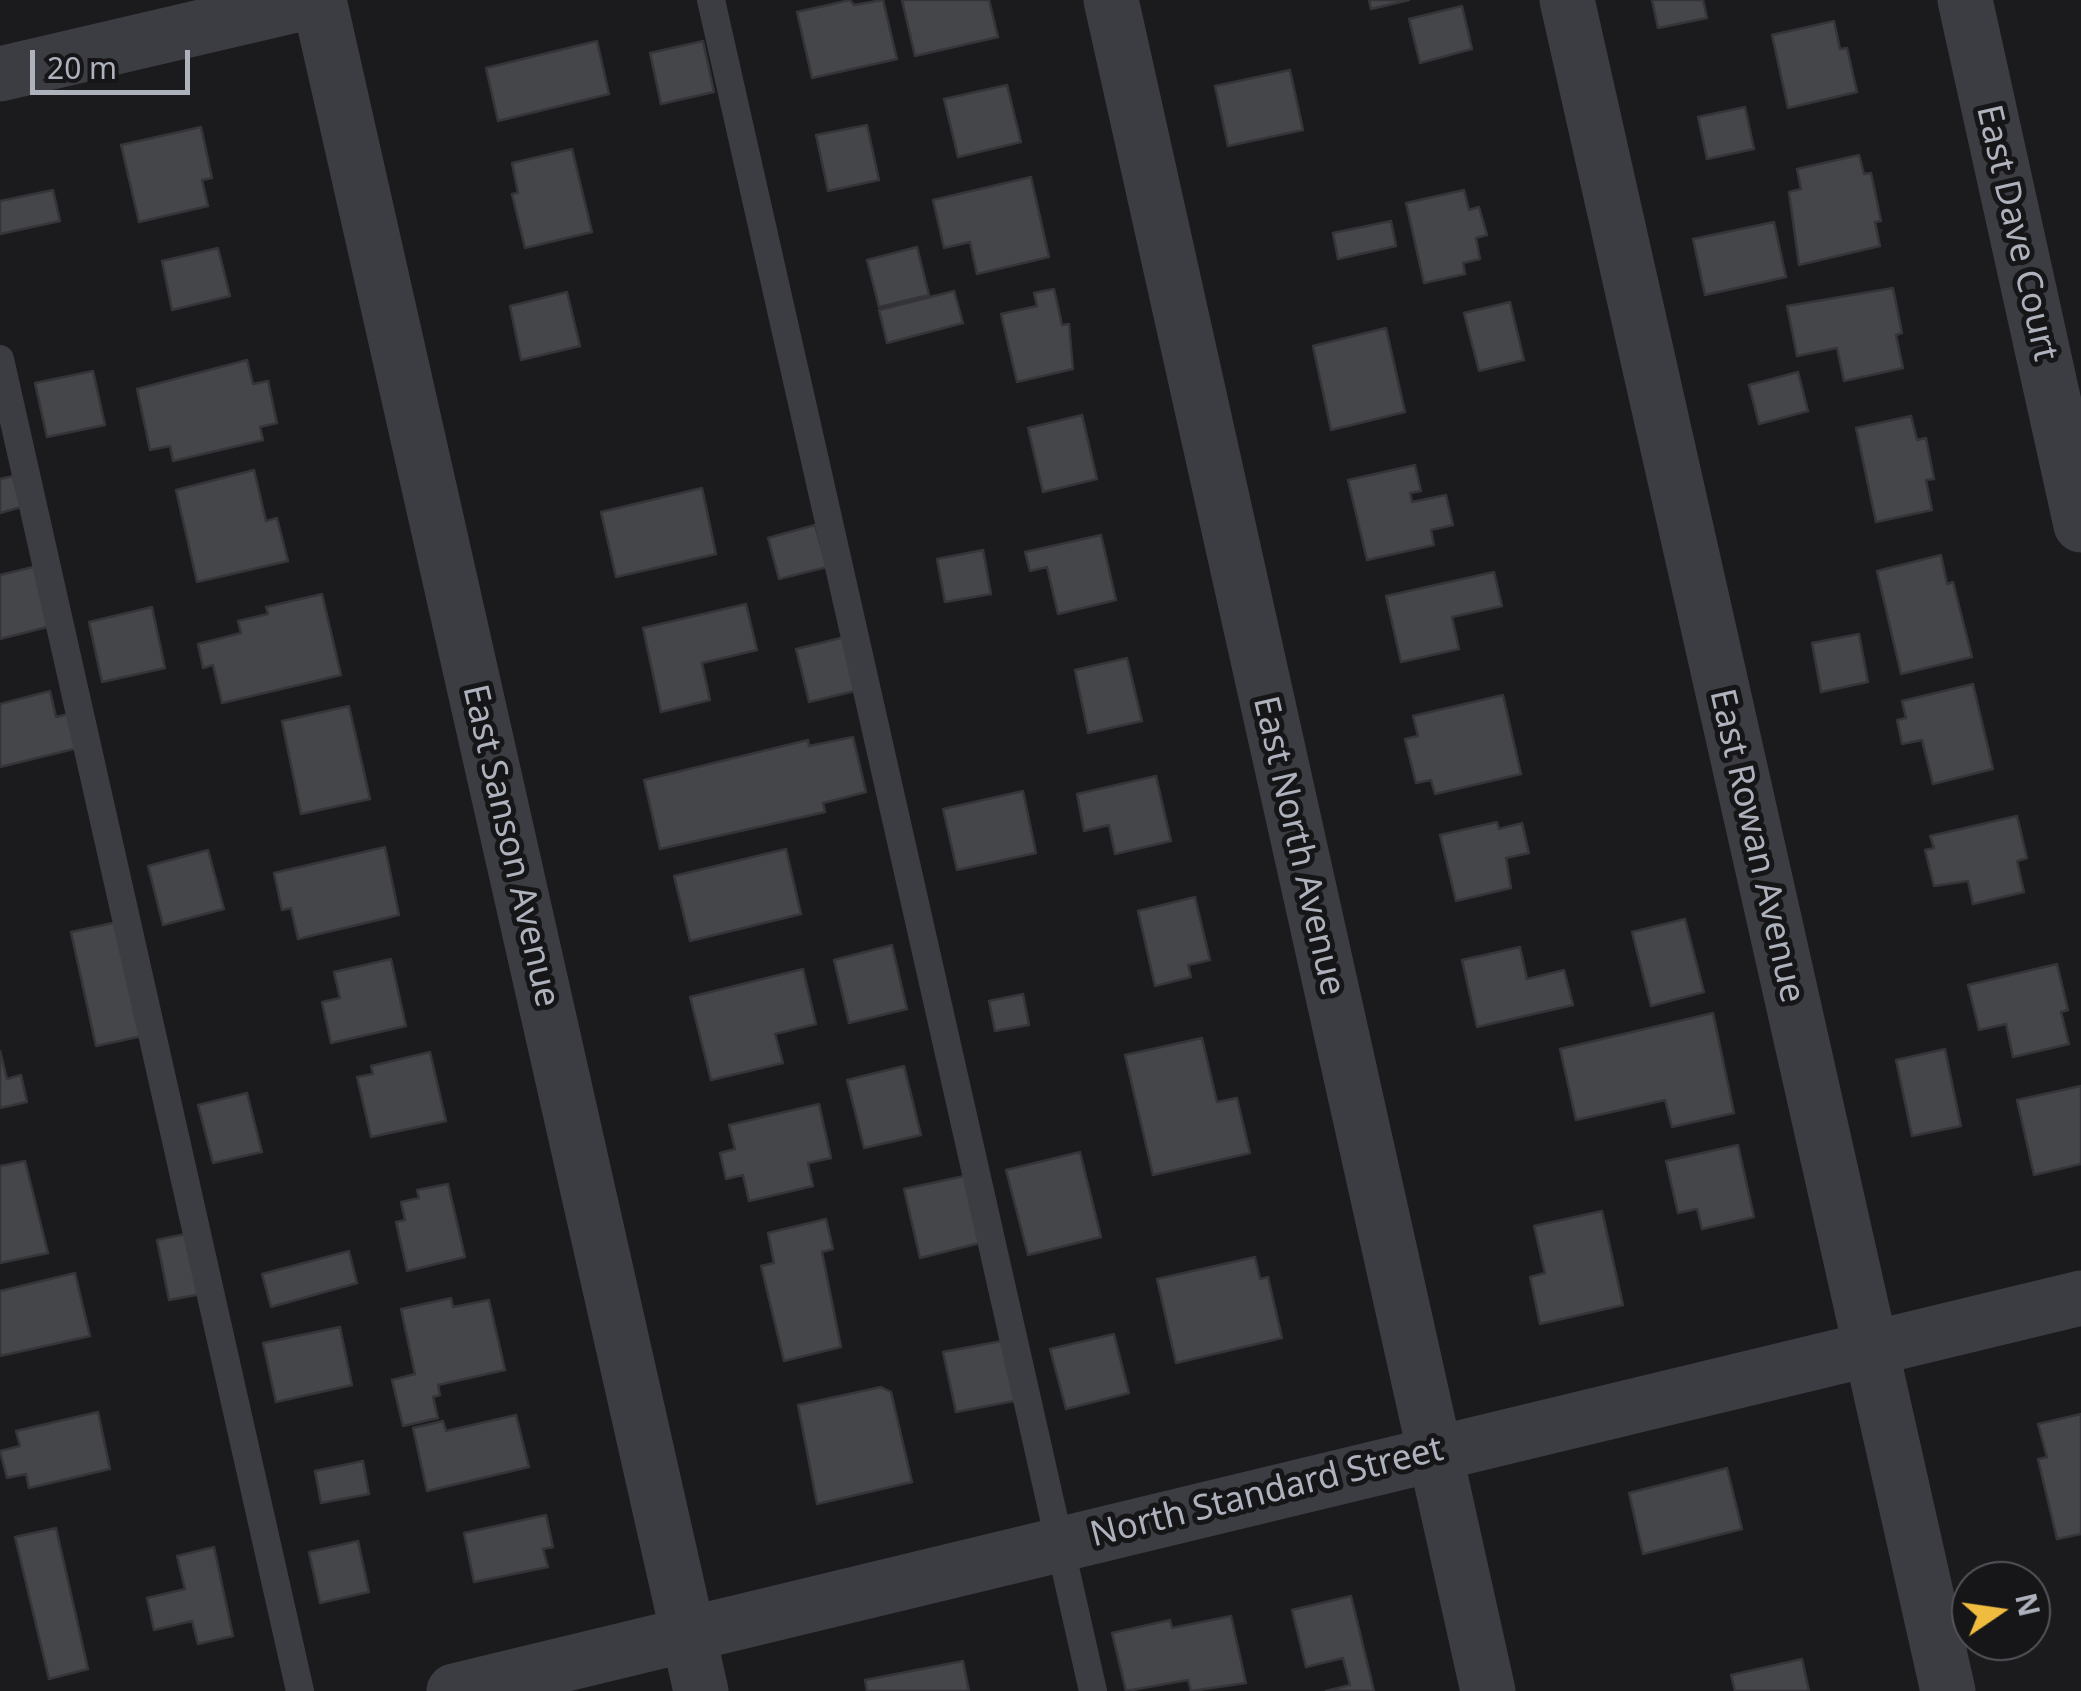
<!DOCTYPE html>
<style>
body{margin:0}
#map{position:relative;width:2081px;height:1691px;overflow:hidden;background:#1b1b1d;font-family:"Noto Sans",sans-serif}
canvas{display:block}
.north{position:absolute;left:1951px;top:1561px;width:100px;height:100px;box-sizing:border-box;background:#161618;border:2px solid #53545a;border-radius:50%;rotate:77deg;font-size:28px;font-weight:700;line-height:40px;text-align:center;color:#aeb2bc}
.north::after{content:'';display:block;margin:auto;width:35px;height:45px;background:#f0bc40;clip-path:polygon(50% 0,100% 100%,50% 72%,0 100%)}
.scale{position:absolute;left:30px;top:50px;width:160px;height:45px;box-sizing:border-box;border:5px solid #aeb2bc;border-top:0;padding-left:12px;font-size:30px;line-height:35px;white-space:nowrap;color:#aeb2bc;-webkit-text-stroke:8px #161618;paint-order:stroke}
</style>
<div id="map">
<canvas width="2081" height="1691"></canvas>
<div class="north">N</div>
<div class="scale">20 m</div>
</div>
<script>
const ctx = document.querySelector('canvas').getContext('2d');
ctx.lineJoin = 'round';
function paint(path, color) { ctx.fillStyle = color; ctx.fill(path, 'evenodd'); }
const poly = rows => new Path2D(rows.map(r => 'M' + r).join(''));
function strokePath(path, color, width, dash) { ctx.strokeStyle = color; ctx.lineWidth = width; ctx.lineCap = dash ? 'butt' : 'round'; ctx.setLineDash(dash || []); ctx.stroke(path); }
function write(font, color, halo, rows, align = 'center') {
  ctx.font = font + ' "Noto Sans",sans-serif'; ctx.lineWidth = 10; ctx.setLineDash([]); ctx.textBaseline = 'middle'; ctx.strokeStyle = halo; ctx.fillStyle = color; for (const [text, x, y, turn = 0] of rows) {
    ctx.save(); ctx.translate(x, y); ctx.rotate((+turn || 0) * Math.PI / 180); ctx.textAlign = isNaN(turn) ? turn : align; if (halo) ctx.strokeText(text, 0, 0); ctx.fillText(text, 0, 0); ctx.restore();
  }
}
const building = poly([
 [850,0,854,5,883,0,897,59,812,78,797,12,850,0],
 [902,0,989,0,998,37,915,56,902,0],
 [1369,0,1409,0,1371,9,1369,0],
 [1652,0,1703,0,1707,18,1658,28,1652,0],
 [1462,6,1472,49,1420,63,1409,19,1462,6],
 [1834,21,1840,49,1847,48,1857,92,1788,108,1772,35,1834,21],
 [597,41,609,94,498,121,486,68,597,41],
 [703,41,714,92,661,104,650,53,703,41],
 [1290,70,1303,130,1228,146,1215,86,1290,70],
 [1007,85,1021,142,958,157,944,99,1007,85],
 [1745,107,1754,149,1707,159,1698,117,1745,107],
 [867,125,879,180,828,191,816,135,867,125],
 [201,127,212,178,202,180,208,206,139,222,121,145,201,127],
 [572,149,592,232,525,248,512,194,518,193,512,163,572,149],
 [1859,155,1864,174,1871,173,1881,221,1875,222,1880,246,1799,265,1789,192,1801,189,1797,169,1859,155],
 [1031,177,1049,257,977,274,970,242,944,248,933,200,1031,177],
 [53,190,60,221,0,234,0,201,53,190],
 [1464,190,1469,210,1479,207,1487,235,1476,238,1480,259,1463,263,1465,274,1424,283,1406,203,1464,190],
 [1391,221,1396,246,1338,259,1333,233,1391,221],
 [1774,222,1786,277,1705,295,1693,239,1774,222],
 [917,247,929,295,879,307,867,260,917,247],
 [218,248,230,296,172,310,162,261,218,248],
 [1893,288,1902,333,1896,335,1903,368,1844,381,1837,348,1797,356,1787,306,1893,288],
 [1054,289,1062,325,1069,324,1073,369,1017,382,1001,314,1037,306,1034,293,1054,289],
 [954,291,963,323,887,343,879,310,954,291],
 [567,292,580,346,521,360,510,306,567,292],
 [1510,302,1524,360,1479,371,1464,313,1510,302],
 [1386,328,1405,412,1331,430,1313,346,1386,328],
 [247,360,253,384,268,381,277,423,260,427,263,440,173,461,170,446,150,450,137,389,247,360],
 [93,371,105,425,47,437,35,383,93,371],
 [1798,372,1808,411,1759,424,1749,385,1798,372],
 [1082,415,1097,479,1043,492,1028,428,1082,415],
 [1911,416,1917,440,1926,438,1934,479,1926,480,1932,510,1876,522,1856,428,1911,416],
 [1415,465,1421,491,1410,493,1412,502,1446,495,1453,525,1431,530,1434,545,1367,560,1348,480,1415,465],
 [254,470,266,521,277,518,288,561,197,582,176,490,254,470],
 [13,476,21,507,0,513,0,479,13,476],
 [702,488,716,554,616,577,601,512,702,488],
 [815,525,827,567,779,579,768,538,815,525],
 [1101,535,1116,600,1058,614,1047,567,1030,571,1025,552,1101,535],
 [983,550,991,594,945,602,937,559,983,550],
 [1941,555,1947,584,1953,582,1972,657,1901,674,1877,571,1941,555],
 [37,566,51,626,0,639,0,575,37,566],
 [1494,572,1502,606,1452,617,1459,649,1401,662,1386,596,1494,572],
 [322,594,341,675,222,703,213,665,203,668,198,644,241,633,238,621,268,614,266,607,322,594],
 [746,604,757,650,702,663,710,700,661,712,643,628,746,604],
 [152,607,165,668,102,682,89,622,152,607],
 [1859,634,1868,682,1821,692,1812,643,1859,634],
 [845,637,859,690,809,702,796,649,845,637],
 [1127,658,1142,721,1088,733,1075,670,1127,658],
 [1973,684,1993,769,1933,784,1922,740,1902,744,1897,720,1906,718,1902,701,1973,684],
 [50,691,56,717,73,713,82,747,0,767,0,704,50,691],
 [1503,695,1521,774,1435,794,1431,780,1416,783,1405,739,1418,736,1413,716,1503,695],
 [349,706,370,799,301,814,282,721,349,706],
 [853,737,866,792,823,803,825,812,660,849,644,780,808,740,809,746,853,737],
 [1156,776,1171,841,1115,854,1109,825,1084,831,1077,794,1156,776],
 [1023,791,1036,853,957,870,943,809,1023,791],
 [2017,816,2027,858,2017,861,2024,892,1973,904,1968,881,1934,886,1925,850,1934,848,1930,836,2017,816],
 [1497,822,1499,829,1522,823,1529,853,1506,858,1511,888,1456,901,1440,835,1497,822],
 [385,847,399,915,298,939,291,908,282,910,274,873,385,847],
 [786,849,801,914,690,941,674,876,786,849],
 [208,850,224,909,163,925,148,866,208,850],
 [1195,897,1210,960,1188,965,1191,977,1155,986,1138,911,1195,897],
 [1685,919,1704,992,1651,1006,1632,932,1685,919],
 [122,921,147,1035,96,1046,71,932,122,921],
 [892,945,907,1009,849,1023,834,960,892,945],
 [1520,947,1527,979,1564,970,1573,1005,1477,1027,1462,960,1520,947],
 [391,959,406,1026,331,1043,322,1002,340,998,334,972,391,959],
 [2057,964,2068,1010,2061,1012,2069,1044,2013,1057,2006,1024,1979,1030,1968,985,2057,964],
 [803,969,816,1024,775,1034,783,1063,711,1080,690,997,803,969],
 [1023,994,1029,1025,995,1031,989,1001,1023,994],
 [1713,1013,1734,1113,1672,1127,1665,1100,1576,1120,1560,1049,1713,1013],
 [1202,1038,1217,1102,1237,1098,1250,1153,1153,1175,1125,1055,1202,1038],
 [1945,1049,1961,1126,1912,1136,1896,1060,1945,1049],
 [0,1051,7,1079,21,1075,27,1102,0,1108,0,1051],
 [430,1052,446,1121,371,1137,357,1077,373,1074,371,1066,430,1052],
 [904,1066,921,1135,864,1148,847,1080,904,1066],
 [2081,1086,2081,1164,2034,1175,2017,1100,2081,1086],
 [247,1093,262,1152,213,1163,198,1105,247,1093],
 [819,1104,831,1158,808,1163,813,1186,749,1201,743,1175,726,1179,720,1153,735,1149,729,1125,819,1104],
 [1738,1145,1754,1217,1702,1229,1697,1209,1678,1213,1666,1161,1738,1145],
 [1080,1152,1101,1237,1028,1255,1006,1170,1080,1152],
 [25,1161,48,1253,0,1263,0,1166,25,1161],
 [969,1175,984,1242,920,1258,904,1189,969,1175],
 [448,1184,465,1257,407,1271,396,1222,405,1220,401,1202,419,1198,417,1190,448,1184],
 [1602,1211,1623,1305,1540,1324,1530,1277,1545,1273,1534,1226,1602,1211],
 [826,1219,833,1249,822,1252,841,1347,784,1361,761,1266,774,1263,768,1233,826,1219],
 [190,1233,202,1294,169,1300,157,1240,190,1233],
 [349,1251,357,1283,271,1307,262,1274,349,1251],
 [1255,1257,1260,1279,1268,1277,1282,1338,1176,1363,1157,1279,1255,1257],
 [75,1273,90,1336,0,1356,0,1291,75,1273],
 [451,1298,453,1307,489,1300,505,1370,438,1385,440,1395,433,1397,438,1418,403,1426,392,1380,415,1374,401,1309,451,1298],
 [340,1327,352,1385,276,1402,263,1343,340,1327],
 [1114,1334,1129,1393,1066,1409,1050,1349,1114,1334],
 [1007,1340,1019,1400,956,1412,943,1352,1007,1340],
 [881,1387,891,1392,912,1482,817,1504,798,1405,881,1387],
 [98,1412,110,1469,29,1488,26,1474,7,1478,0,1451,20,1446,16,1431,98,1412],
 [2081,1414,2081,1534,2057,1539,2038,1459,2047,1457,2038,1424,2081,1414],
 [516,1415,529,1467,427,1491,413,1428,443,1421,446,1431,516,1415],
 [363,1461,369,1494,321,1503,315,1471,363,1461],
 [1727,1468,1742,1529,1643,1554,1629,1493,1727,1468],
 [546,1515,553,1547,543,1549,548,1567,474,1582,464,1533,546,1515],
 [56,1528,88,1669,49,1679,15,1537,56,1528],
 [358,1541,369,1592,320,1603,309,1552,358,1541],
 [214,1547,233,1636,198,1644,192,1621,154,1630,147,1598,185,1589,177,1556,214,1547],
 [1351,1596,1374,1691,1326,1691,1350,1685,1343,1658,1306,1667,1292,1610,1351,1596],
 [1231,1616,1246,1683,1191,1691,1188,1680,1126,1691,1112,1633,1170,1620,1172,1628,1231,1616],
 [1802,1659,1809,1691,1735,1691,1731,1675,1802,1659],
 [963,1661,969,1691,867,1691,865,1680,963,1661]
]);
const service = poly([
 [711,0,1093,1691],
 [0,359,300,1691]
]);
const minor = poly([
 [319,0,701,1691],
 [1111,0,1488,1691],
 [1965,0,2081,525],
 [454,1691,2081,1298]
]);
const tertiary = poly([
 [1567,0,1948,1691],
 [0,74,317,0]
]);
const streetNames = [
 ["East Dave Court",2016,233,77],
 ["East Sanson Avenue",510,846,77],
 ["East North Avenue",1298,846,77],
 ["East Rowan Avenue",1756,846,77],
 ["North Standard Street",1267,1493,-14]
];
paint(building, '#45464a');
strokePath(building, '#353539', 2.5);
strokePath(service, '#3c3d42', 28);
strokePath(minor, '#3c3d42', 55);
strokePath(tertiary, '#3c3d42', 55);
write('35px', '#aeb2bc', '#161618', streetNames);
</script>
